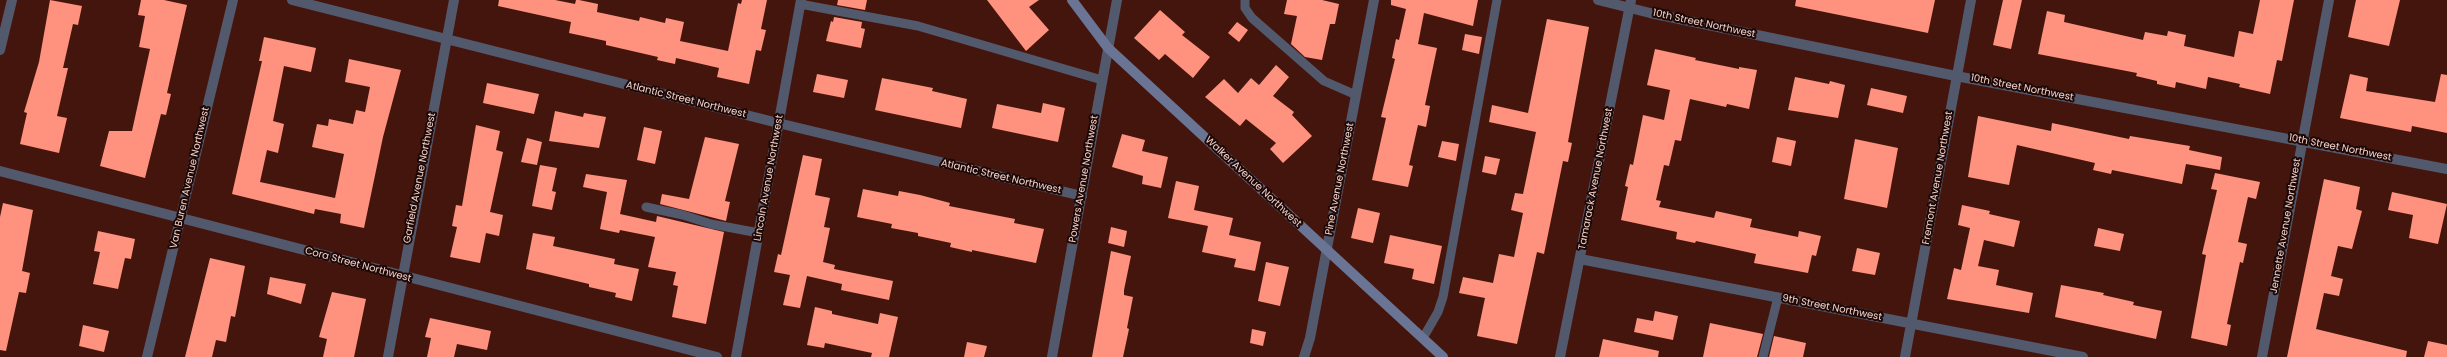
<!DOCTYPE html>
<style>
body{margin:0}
canvas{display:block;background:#44150d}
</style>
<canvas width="2447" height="357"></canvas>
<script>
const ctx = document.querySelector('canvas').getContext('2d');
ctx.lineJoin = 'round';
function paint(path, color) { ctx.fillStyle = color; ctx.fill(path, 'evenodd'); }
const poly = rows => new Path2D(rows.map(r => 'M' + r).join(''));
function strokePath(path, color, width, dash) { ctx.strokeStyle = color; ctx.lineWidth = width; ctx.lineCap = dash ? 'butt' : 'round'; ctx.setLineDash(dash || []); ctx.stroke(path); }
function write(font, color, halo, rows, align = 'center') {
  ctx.font = font + ' Poppins,sans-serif'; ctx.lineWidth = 4; ctx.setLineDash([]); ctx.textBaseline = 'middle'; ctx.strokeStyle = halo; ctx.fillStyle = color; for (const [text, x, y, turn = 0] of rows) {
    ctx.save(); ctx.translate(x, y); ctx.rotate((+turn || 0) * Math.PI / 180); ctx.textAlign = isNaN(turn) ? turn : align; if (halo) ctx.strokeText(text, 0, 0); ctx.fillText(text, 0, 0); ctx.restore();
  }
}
const building = poly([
 [50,0,82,6,78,25,73,24,63,68,68,68,57,116,67,118,59,153,20,144,27,113,24,112,39,62],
 [141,0,164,0,187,5,167,93,171,94,166,115,161,114,145,178,100,166,109,131,132,131,150,49,139,47,145,16,138,15],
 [499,0,555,0,575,4,576,0,579,0,598,4,597,12,639,21,640,17,665,23,666,18,684,22,680,41,728,51,738,3,741,4,742,0,767,0,761,29,766,30,761,51,756,50,749,84,717,77,719,68,676,58,675,64,657,60,658,57,606,45,606,41,569,33,571,22,498,6],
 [838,0,867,0,865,10,837,5],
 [987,0,1039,0,1029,7,1049,30,1026,51],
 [1287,0,1322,0,1339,4,1335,24,1330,24,1322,60,1305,57,1291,44,1297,16,1284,14],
 [1391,0,1478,0,1473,26,1424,13,1418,44,1437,48,1425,105,1430,106,1426,127,1418,125,1409,165,1413,166,1408,187,1372,180,1386,118,1381,117,1395,59,1392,58,1396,39,1399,40,1406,9,1391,5],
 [1796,0,1935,0,1928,33,1795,6],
 [2003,0,2022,0,2011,49,1993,45],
 [2260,0,2294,0,2282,61,2277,60,2270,94,2239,87,2240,84,2208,77,2206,89,2176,82,2175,88,2157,84,2157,81,2136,76,2137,73,2038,54,2047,11,2065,15,2064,22,2143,40,2145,32,2167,36,2168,31,2186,35,2184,46,2234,57,2239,31,2253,34],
 [2356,0,2400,0,2389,46,2348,37],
 [1160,10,1185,32,1182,35,1210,57,1193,78,1165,54,1159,60,1134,38],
 [834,17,862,22,861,28,865,29,861,48,826,41,831,21,833,22],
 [1547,19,1589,27,1568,142,1572,143,1568,162,1563,161,1544,254,1537,252,1517,344,1477,336,1485,298,1459,293,1463,277,1493,283,1499,254,1514,257,1523,213,1511,210,1515,193,1523,194,1536,132,1489,122,1492,105,1528,113],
 [1237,22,1248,30,1239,42,1228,33],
 [1465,34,1482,37,1479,54,1462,50],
 [264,37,316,48,311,72,284,66,273,121,284,124,278,153,267,150,260,182,335,198,344,154,312,147,317,124,328,126,329,119,353,124,356,110,365,112,370,87,345,82,349,59,401,70,383,137,364,228,340,223,341,214,315,209,314,214,232,194,262,61,259,61],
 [1655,49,1696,58,1695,60,1739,69,1739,67,1757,70,1749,109,1727,104,1726,107,1690,99,1681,141,1675,140,1669,166,1664,165,1656,200,1661,201,1659,207,1714,218,1716,211,1752,219,1750,227,1798,237,1799,231,1821,236,1816,256,1812,255,1808,273,1754,263,1756,254,1696,241,1695,243,1676,239,1677,232,1621,220,1628,187,1625,186,1630,164,1633,165,1643,115,1664,120,1670,90,1647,85],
 [1276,65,1289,77,1273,96,1294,112,1292,115,1312,136,1283,163,1270,149,1276,143,1246,119,1240,126,1205,97,1224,79,1238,93,1251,78,1259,85],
 [817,74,848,80,844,98,813,92],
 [2350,74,2368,78,2366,91,2435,102,2441,74,2447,75,2447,133,2412,126,2411,132,2340,118],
 [1795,77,1829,84,1830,81,1845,85,1838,118,1788,110],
 [882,78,933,88,932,91,967,99,961,128,875,110],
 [487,83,539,94,534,114,483,103],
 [1871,88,1907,96,1903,113,1867,105],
 [1043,103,1065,108,1058,142,992,128,997,104,1041,113],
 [555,111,583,117,584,113,606,117,599,148,549,141],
 [1978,116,2051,131,2052,123,2129,139,2130,136,2190,146,2189,150,2222,157,2220,170,2186,164,2182,184,2112,170,2111,174,2093,170,2095,163,2017,145,2009,185,1968,177],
 [476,125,500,131,496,150,503,152,490,212,503,215,499,236,486,233,480,263,450,257,457,227,452,226,456,205,462,206],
 [644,127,662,131,655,164,637,160],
 [1122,134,1145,140,1142,151,1168,157,1161,188,1142,184,1143,176,1112,167],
 [705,137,739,144,725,201,730,202,726,221,660,204,662,194,689,199],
 [1777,137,1796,141,1791,166,1772,162],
 [527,138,542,142,537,165,521,162],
 [1855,139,1898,148,1887,208,1844,199],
 [1442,141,1459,144,1456,161,1438,157],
 [803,155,822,159,815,195,830,198,824,227,830,228,823,262,835,265,834,269,893,281,889,300,841,290,842,284,807,276,800,308,783,305,790,275,774,272,778,254,781,255],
 [1485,156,1500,159,1496,175,1482,172],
 [540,165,557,168,552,191,556,192,552,210,532,206],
 [2215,173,2260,182,2256,199,2248,197,2238,242,2247,244,2243,263,2240,262,2227,324,2231,325,2227,346,2191,338,2206,255,2202,254,2217,190,2211,189],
 [586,174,627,180,620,214,656,222,657,216,724,232,706,324,672,317,678,286,673,285,676,272,648,267,655,237,620,230,619,233,600,229,607,192,583,187],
 [2324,179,2360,187,2356,209,2362,211,2352,249,2338,246,2331,276,2343,279,2339,296,2324,293,2316,329,2407,351,2406,357,2287,357],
 [1176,181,1199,186,1194,210,1233,218,1229,235,1261,242,1255,271,1234,267,1236,259,1202,252,1208,226,1168,218],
 [863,189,898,196,899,191,920,195,950,203,949,206,1015,219,1014,223,1044,229,1036,263,972,250,972,252,950,247,951,243,918,236,918,233,891,228,892,224,857,217],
 [2392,192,2447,204,2438,244,2409,238,2413,215,2388,210],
 [3,203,33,210,22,271,30,273,26,293,19,292,6,351,0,350,0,217],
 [1962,205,1990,211,1989,214,2020,221,2014,247,1984,240,1978,266,1999,270,1996,285,2033,293,2029,313,1947,299,1954,268,1961,270,1970,228,1958,225],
 [1358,208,1380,213,1373,243,1351,238],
 [1111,227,1127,231,1124,247,1108,243],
 [2098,228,2124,234,2120,251,2094,246],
 [98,231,135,239,131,259,125,258,118,289,93,284,100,252,94,251],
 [533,233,555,237,553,246,615,259,614,264,639,269,632,301,615,297,616,293,589,287,589,284,526,269],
 [1390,235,1442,246,1434,284,1412,279,1414,269,1384,263],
 [1857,248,1880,253,1875,275,1852,271],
 [1111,251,1131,256,1124,290,1124,295,1133,297,1127,328,1129,329,1123,357,1092,357],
 [210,258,245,266,235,317,231,316,226,342,216,340,212,357,185,357],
 [1266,262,1289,267,1280,306,1258,301],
 [270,277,306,284,301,304,267,294],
 [2061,285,2104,293,2103,295,2134,302,2133,305,2162,311,2156,339,2055,317],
 [332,292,366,299,354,357,323,357,327,339,319,337],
 [815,307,832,311,832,314,878,324,880,313,898,317,889,357,871,357,872,353,825,343,824,348,807,345],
 [1655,311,1678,316,1673,340,1634,332,1637,318,1653,321],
 [430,318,491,331,487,350,457,344,454,357,427,357,431,338,425,337],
 [1710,323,1763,334,1757,357,1703,357],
 [83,325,109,331,104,352,79,346],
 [1252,329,1266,332,1263,346,1250,343],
 [1774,336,1806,343,1803,357,1769,357],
 [1603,339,1659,351,1658,357,1599,357],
 [2428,341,2447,345,2447,357,2424,357],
 [967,342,987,346,984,357,964,357]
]);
const service = poly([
 [1245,0,1245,8,1252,18,1324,81,1356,95],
 [800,4,918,26,1102,80],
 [646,207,683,215,711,224,759,233],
 [1423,338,1438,312,1443,297,1497,0],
 [1763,357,1778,297]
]);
const minor = poly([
 [292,0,778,123,1082,196],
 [1598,0,1650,13,1956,76,2447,169],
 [0,171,717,357],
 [1580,259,2083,357],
 [147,357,233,0],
 [388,357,454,0],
 [736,357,801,0],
 [1052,357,1117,0],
 [1304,357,1310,338,1374,0],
 [1560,357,1631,0],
 [1905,357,1971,0],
 [2262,357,2329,0]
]);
const tertiary = poly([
 [0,50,12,0]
]);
const secondary = poly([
 [1072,0,1108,48,1443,357]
]);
const streetNames = [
 ["10th Street Northwest",1704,24,12],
 ["10th Street Northwest",2022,88,11],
 ["Atlantic Street Northwest",686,100,14],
 ["10th Street Northwest",2340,148,11],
 ["Atlantic Street Northwest",1001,177,13],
 ["Van Buren Avenue Northwest",190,178,-77],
 ["Garfield Avenue Northwest",420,178,-79],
 ["Lincoln Avenue Northwest",769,178,-80],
 ["Fremont Avenue Northwest",1938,178,-80],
 ["Powers Avenue Northwest",1084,179,-80],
 ["Pine Avenue Northwest",1340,179,-79],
 ["Tamarack Avenue Northwest",1596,179,-79],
 ["Walker Avenue Northwest",1253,182,43],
 ["Jennette Avenue Northwest",2286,226,-80],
 ["Cora Street Northwest",358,265,15],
 ["9th Street Northwest",1832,308,11]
];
paint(building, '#fe927e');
strokePath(service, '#52596d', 9);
strokePath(minor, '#52596d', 10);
strokePath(tertiary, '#52596d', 10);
strokePath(secondary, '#6a7494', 10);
write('10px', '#f4d4cd', '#1d0806', streetNames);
</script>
